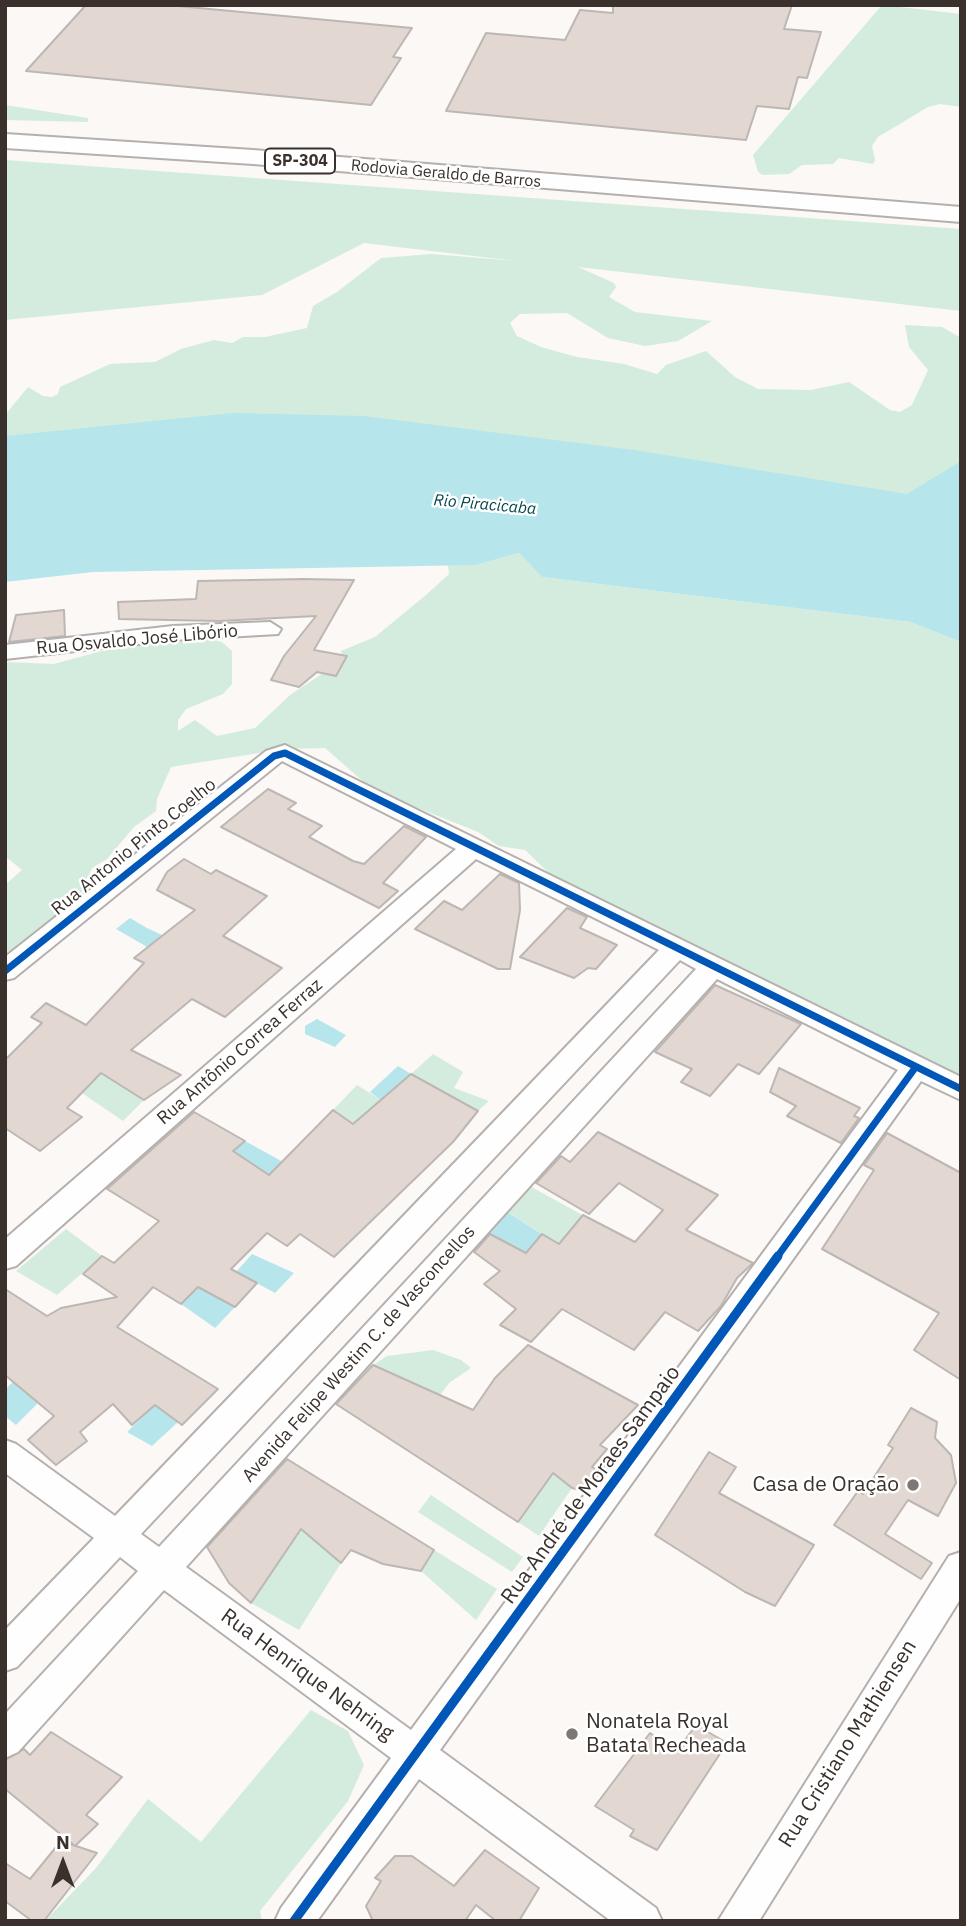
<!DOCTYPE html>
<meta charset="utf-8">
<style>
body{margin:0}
#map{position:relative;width:966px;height:1926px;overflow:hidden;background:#fbf8f6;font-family:"IBM Plex Sans",sans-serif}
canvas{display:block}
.frame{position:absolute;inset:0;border:7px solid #3a312c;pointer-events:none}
.north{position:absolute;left:28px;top:1828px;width:70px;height:70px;-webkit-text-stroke:5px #fff;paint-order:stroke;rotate:0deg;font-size:19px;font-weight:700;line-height:28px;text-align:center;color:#3a312c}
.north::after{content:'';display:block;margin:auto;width:24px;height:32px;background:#3a312c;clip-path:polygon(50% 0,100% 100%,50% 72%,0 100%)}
</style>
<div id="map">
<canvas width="966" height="1926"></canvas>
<div class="frame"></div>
<div class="north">N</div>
</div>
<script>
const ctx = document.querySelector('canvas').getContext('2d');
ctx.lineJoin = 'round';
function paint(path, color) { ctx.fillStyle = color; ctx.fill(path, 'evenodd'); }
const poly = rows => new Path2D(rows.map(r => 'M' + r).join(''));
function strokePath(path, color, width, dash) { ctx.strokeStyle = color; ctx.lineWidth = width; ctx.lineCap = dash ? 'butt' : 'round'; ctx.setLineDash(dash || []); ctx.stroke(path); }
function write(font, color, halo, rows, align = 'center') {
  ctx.font = font + ' "IBM Plex Sans",sans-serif'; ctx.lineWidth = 5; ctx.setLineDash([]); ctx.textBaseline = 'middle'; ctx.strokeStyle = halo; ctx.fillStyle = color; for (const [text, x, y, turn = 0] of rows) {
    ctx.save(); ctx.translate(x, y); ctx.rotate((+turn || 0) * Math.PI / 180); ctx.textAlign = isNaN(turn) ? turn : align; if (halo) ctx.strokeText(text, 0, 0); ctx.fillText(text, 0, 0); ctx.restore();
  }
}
const green = poly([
 [882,5,961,14,961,107,940,104,928,107,878,137,872,146,875,160,873,164,839,158,833,164,802,165,789,174,763,175,758,172,753,155],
 [5,105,88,118,88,122,5,120],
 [5,160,961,229,961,311,578,267,614,283,616,287,609,297,635,312,712,321,678,341,645,346,608,338,567,313,520,314,510,323,517,336,541,347,577,357,624,364,657,374,666,365,706,351,735,377,758,389,811,390,849,382,890,410,900,412,912,405,928,370,909,347,905,325,942,327,961,338,961,478,910,498,5,454,5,415,28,387,43,396,52,397,58,394,60,387,110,364,155,362,181,349,214,340,232,343,243,337,265,337,307,328,313,306,337,292,381,258,432,254,516,261,364,243,262,295,5,320],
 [519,553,542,577,910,622,961,642,961,1077,589,894,549,873,525,850,499,846,478,832,373,790,325,748,284,749,171,767,157,799,156,811,134,827,107,859,92,868,79,898,55,926,5,959,5,885,22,870,5,856,5,662,54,664,131,643,206,638,222,642,232,651,232,684,223,694,186,709,178,720,178,731,195,720,217,736,255,728,290,695,343,660,341,651,375,637,426,595,449,574,448,565,476,565],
 [433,1054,463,1072,454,1088,489,1101,478,1111,411,1074],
 [99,1072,144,1100,123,1121,82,1093],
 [357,1085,381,1100,362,1129,333,1110],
 [517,1179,588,1218,559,1244,496,1205],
 [66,1229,102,1256,57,1295,16,1271],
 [433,1350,461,1360,471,1368,449,1383,440,1395,373,1365,387,1356],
 [552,1473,572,1488,539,1536,518,1522],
 [431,1495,523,1557,512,1572,418,1512],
 [310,1517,341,1563,299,1630,251,1603],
 [434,1550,497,1589,476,1620,421,1571],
 [311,1710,348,1731,364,1765,348,1801,260,1911,262,1921,45,1921,96,1868,148,1799,201,1842]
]);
const water = poly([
 [233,413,364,416,634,450,907,494,961,461,961,642,910,622,542,577,519,553,476,565,93,572,5,582,5,436],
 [130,918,147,928,164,936,149,948,116,929],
 [317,1019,346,1035,335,1047,305,1034,305,1026],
 [398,1066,411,1074,381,1100,370,1092],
 [245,1141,283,1162,268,1177,231,1153],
 [496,1205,542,1234,526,1252,477,1227],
 [252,1254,294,1273,275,1293,236,1272],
 [198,1287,235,1307,215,1328,181,1304],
 [49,1345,78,1363,16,1425,5,1416,5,1390],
 [155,1405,178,1422,152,1446,127,1432]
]);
const building = poly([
 [86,5,167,5,412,28,393,57,401,58,371,105,26,71,86,5],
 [613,5,792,5,784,29,821,32,807,78,798,77,789,109,757,106,746,140,446,111,486,33,565,40,580,10,613,13,613,5],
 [304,579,354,580,314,650,347,656,336,676,317,672,299,687,271,680,284,656,316,616,219,621,119,619,118,602,196,599,198,581,304,579],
 [64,610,65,636,9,642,16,615,64,610],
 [268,789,296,803,288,809,322,826,309,837,353,861,364,864,404,826,426,837,383,883,398,891,379,908,221,827,268,789],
 [184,859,211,874,216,870,267,896,223,936,282,968,225,1017,192,999,131,1050,181,1075,144,1100,101,1073,67,1108,82,1117,40,1151,5,1128,5,1060,42,1023,31,1017,46,1003,86,1025,144,963,134,958,195,910,157,890,167,872,184,859],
 [500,874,519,883,520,910,510,969,498,969,415,929,444,901,462,910,500,874],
 [567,908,587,917,580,928,617,945,596,969,588,968,574,978,520,957,567,908],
 [715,985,801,1024,759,1074,738,1064,710,1096,681,1082,692,1069,655,1052,715,985],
 [779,1068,860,1108,854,1116,859,1118,841,1143,787,1116,796,1106,770,1092,779,1068],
 [411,1074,478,1111,453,1142,334,1257,300,1234,287,1246,267,1233,231,1269,257,1283,235,1307,198,1287,181,1304,153,1287,117,1327,218,1389,182,1425,155,1405,132,1425,113,1404,80,1432,87,1441,56,1465,28,1440,54,1416,5,1375,5,1289,47,1316,61,1308,117,1297,83,1274,102,1256,114,1263,159,1221,107,1189,194,1112,245,1141,233,1151,269,1175,333,1110,353,1124,411,1074],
 [598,1132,718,1195,686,1230,753,1263,737,1278,721,1306,698,1331,665,1312,634,1350,562,1309,531,1342,500,1325,516,1309,484,1284,500,1271,474,1252,490,1234,526,1253,542,1234,559,1244,583,1215,635,1242,663,1210,619,1183,589,1214,536,1183,561,1156,570,1162,598,1132],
 [887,1133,961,1173,961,1380,914,1350,939,1313,822,1249,874,1170,864,1165,887,1133],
 [528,1345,638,1405,600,1445,607,1449,592,1467,598,1471,584,1491,572,1488,553,1473,518,1522,336,1404,373,1365,473,1410,495,1378,528,1345],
 [911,1408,937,1422,935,1438,951,1455,956,1483,938,1516,908,1500,885,1534,932,1563,921,1579,834,1525,858,1491,863,1494,893,1448,888,1445,911,1408],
 [709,1452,736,1467,719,1493,814,1545,775,1606,745,1592,655,1535,709,1452],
 [287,1459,434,1550,421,1571,383,1564,351,1550,341,1563,301,1529,251,1603,229,1583,207,1547,287,1459],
 [696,1725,727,1743,657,1850,630,1836,634,1830,595,1806,650,1733,676,1752,696,1725],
 [51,1732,122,1777,86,1815,98,1824,75,1846,5,1789,5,1760,24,1749,30,1755,51,1732],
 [61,1841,97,1853,44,1921,32,1921,5,1901,5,1863,30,1879,61,1841],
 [485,1850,539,1888,519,1921,496,1921,476,1905,465,1921,373,1921,366,1906,381,1881,375,1878,395,1856,412,1856,454,1886,485,1850]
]);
const minor = poly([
 [270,622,281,629,278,634,173,640,5,659,5,645,173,626,270,622],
 [285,745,961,1077,961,1100,921,1081,440,1750,656,1908,662,1921,611,1921,419,1779,317,1921,275,1921,281,1908,391,1758,164,1590,18,1752,5,1758,5,1714,138,1571,120,1557,17,1667,5,1671,5,1630,94,1538,5,1473,5,1440,16,1444,115,1516,659,950,476,859,16,1266,5,1269,5,1239,456,849,282,761,14,978,5,980,5,957,266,751,285,745],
 [680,960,696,969,159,1547,141,1534,680,960],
 [717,979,898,1070,411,1730,186,1567,717,979],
 [961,1552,961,1598,759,1921,718,1921,949,1556,961,1552]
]);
const trunk = poly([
 [5,134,253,150,961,207,961,222,253,164,5,148,5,134]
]);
const cyclewayFar1 = poly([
 [5,971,274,756,285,753,961,1089],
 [777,1257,915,1068]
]);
const cycleway = poly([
 [294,1921,778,1256]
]);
const markers = [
 [913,1485,7,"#7e7773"],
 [572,1734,7,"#7e7773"]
];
const shields = [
 [300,161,70]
];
const shieldNames = [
 ["SP-304",300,161]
];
const farStreetnames = [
 ["Rodovia Geraldo de Barros",446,174,5]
];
const farWaternames = [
 ["Rio Piracicaba",485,505,5]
];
const streetNames = [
 ["Rua Osvaldo José Libório",137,640,-5],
 ["Rua Antonio Pinto Coelho",134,847,-39],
 ["Rua Antônio Correa Ferraz",240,1052,-41],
 ["Avenida Felipe Westim C. de Vasconcellos",359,1354,-48]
];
const nearStreetnames = [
 ["Rua André de Moraes Sampaio",591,1485,-54],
 ["Rua Henrique Nehring",307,1675,36],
 ["Rua Cristiano Mathiensen",848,1744,-58]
];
const nearPoinames = [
 ["Casa de Oração",899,1485],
 ["Nonatela Royal",586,1722,"left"],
 ["Batata Recheada",586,1746,"left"]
];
paint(green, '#d3ecdd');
paint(water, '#b6e6eb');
paint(building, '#e2d7d1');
strokePath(building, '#bcb7b4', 2);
strokePath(minor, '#b5b0ad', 4);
strokePath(trunk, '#b5b0ad', 4);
paint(minor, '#fefefe');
paint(trunk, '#fefefe');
strokePath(cyclewayFar1, '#0057b8', 7);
strokePath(cycleway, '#0057b8', 9);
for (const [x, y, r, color] of markers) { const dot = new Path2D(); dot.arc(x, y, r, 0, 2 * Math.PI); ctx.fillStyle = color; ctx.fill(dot); strokePath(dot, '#fff', 2.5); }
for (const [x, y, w] of shields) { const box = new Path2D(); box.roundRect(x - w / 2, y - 12.5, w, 25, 5); ctx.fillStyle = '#fff'; ctx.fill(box); strokePath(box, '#3a312c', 2); }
write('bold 16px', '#3a312c', null, shieldNames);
write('16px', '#3a312c', '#fff', farStreetnames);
write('italic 16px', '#00444a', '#fff', farWaternames);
write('18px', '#3a312c', '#fff', streetNames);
write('21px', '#3a312c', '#fff', nearStreetnames);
write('21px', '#3a312c', '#fff', nearPoinames, 'right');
</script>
